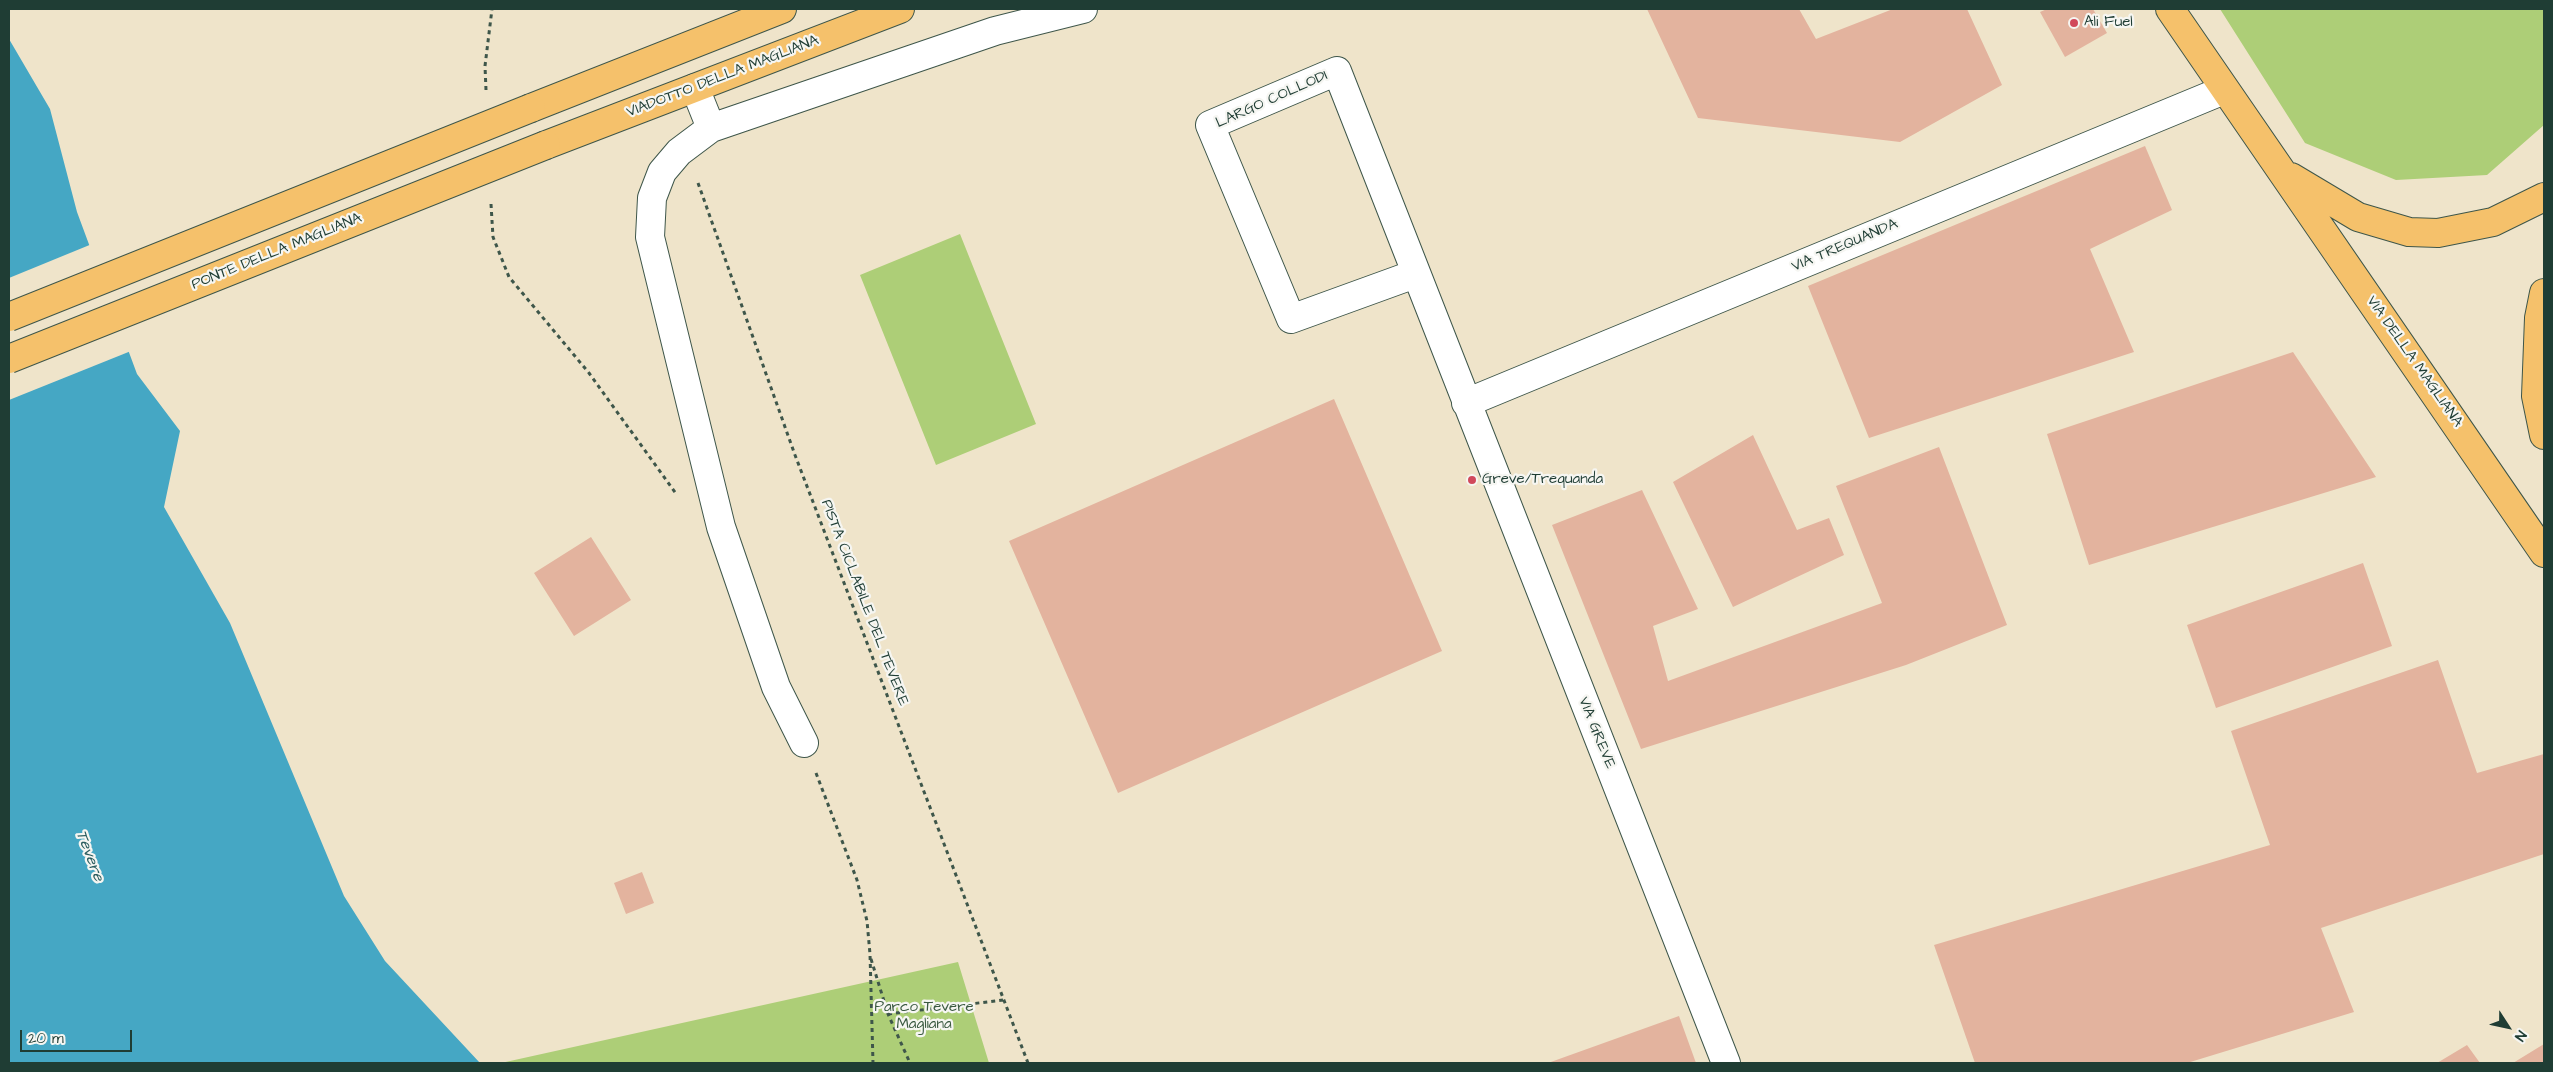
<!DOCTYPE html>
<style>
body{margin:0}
#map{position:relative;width:2553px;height:1072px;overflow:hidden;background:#efe4ca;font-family:"Architects Daughter",sans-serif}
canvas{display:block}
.frame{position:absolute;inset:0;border:10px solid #1f3d34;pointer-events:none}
.north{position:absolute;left:2483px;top:1002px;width:50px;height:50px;-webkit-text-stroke:4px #f6f6f2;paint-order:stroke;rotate:125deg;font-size:14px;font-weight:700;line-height:20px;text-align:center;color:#1f3d34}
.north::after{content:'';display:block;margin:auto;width:18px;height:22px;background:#1f3d34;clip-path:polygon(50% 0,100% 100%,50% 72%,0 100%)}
.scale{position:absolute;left:20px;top:1030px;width:112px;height:22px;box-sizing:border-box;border:2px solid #1f3d34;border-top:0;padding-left:6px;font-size:15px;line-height:18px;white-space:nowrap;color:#1f3d34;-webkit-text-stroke:4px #f6f6f2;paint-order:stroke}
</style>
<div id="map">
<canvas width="2553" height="1072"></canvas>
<div class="frame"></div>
<div class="north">N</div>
<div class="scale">20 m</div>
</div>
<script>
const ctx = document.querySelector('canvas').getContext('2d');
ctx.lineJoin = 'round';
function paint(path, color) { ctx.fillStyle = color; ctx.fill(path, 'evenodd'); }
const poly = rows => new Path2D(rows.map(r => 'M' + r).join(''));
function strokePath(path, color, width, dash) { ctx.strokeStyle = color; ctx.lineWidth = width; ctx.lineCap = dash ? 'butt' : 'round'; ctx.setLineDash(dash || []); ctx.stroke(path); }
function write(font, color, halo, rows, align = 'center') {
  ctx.font = font + ' "Architects Daughter",sans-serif'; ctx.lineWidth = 4.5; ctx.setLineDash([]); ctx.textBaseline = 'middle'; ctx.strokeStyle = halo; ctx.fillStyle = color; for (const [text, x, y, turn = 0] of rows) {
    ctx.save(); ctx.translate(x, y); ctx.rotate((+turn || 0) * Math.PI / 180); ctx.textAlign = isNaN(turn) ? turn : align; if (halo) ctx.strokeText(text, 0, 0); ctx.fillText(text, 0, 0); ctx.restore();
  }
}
const green = poly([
 [2220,9,2544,9,2544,125,2487,175,2396,180,2305,143],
 [960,234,1036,424,936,465,860,275],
 [958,962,989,1063,501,1063]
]);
const water = poly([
 [9,39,50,109,77,212,137,374,180,431,164,507,230,623,344,896,385,961,480,1063,9,1063]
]);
const pier = poly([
 [92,244,131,351,9,400,9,278]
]);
const building = poly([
 [1647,9,1799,9,1816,39,1893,9,1967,9,2002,85,1900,142,1698,118],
 [2047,9,2093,9,2107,33,2065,57,2040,12],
 [2145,146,2172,210,2090,249,2134,352,1869,438,1808,286],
 [2293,352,2376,477,2089,565,2047,434],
 [1334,399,1442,651,1118,793,1009,541],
 [1753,435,1797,530,1829,518,1844,555,1733,607,1673,482],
 [1939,447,2007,625,1906,665,1641,749,1552,525,1642,490,1698,609,1653,626,1668,681,1882,603,1836,486],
 [591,537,631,600,574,636,534,573],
 [2363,563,2392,646,2216,708,2187,625],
 [2438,660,2477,773,2544,754,2544,854,2321,928,2354,1012,2187,1063,1975,1063,1934,945,2270,845,2231,731],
 [642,872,654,903,626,914,614,883],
 [1679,1016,1696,1063,1548,1063],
 [2544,1044,2544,1063,2513,1063],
 [2467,1045,2480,1063,2437,1063]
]);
const path = poly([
 [486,90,485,66,492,9],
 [698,183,795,455,1028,1063],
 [491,204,493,237,509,277,589,373,677,495],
 [816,773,857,880,867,921,870,954,873,1063],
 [871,959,888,1014,910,1063],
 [888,1014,1003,1000]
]);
const minor = poly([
 [695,88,711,128,679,152,662,172,652,198,650,237,721,527,776,687,804,743],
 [711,128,995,31,1083,9],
 [1415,274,1291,319,1210,125,1337,71,1726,1063],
 [1466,403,2224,90]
]);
const major = poly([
 [2170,9,2544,553],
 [2291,177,2358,217,2409,232,2438,233,2493,222,2544,197],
 [2544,293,2539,318,2536,396,2544,435]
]);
const highway = poly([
 [531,108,782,9],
 [546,145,900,9]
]);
const highwayBridge = poly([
 [9,317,531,108],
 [9,359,546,145]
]);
const markers = [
 [2074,23,5,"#d1495b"],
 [1472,480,5,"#d1495b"]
];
const poiNames = [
 ["Ali Fuel",2084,23],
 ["Greve/Trequanda",1482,480]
];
const streetNames = [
 ["VIADOTTO DELLA MAGLIANA",723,77,-21],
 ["LARGO COLLODI",1272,100,-24],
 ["VIA TREQUANDA",1845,246,-23],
 ["PONTE DELLA MAGLIANA",277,252,-22],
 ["VIA DELLA MAGLIANA",2414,362,55],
 ["PISTA CICLABILE DEL TEVERE",864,603,69],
 ["VIA GREVE",1596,733,68]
];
const parkNames = [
 ["Parco Tevere",924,1008],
 ["Magliana",924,1025]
];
const waterNames = [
 ["Tevere",89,856,69]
];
paint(green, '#adce77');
paint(water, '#45a7c4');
paint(pier, '#efe4ca');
paint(building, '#e3b39e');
strokePath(minor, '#3e564a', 30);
strokePath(major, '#3e564a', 30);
strokePath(highway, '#3e564a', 30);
strokePath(path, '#3e564a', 3, [4, 4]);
strokePath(minor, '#fff', 28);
strokePath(major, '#f5c16b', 28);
strokePath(highway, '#f5c16b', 28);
strokePath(highwayBridge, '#3e564a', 30, []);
strokePath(highwayBridge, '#f5c16b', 28);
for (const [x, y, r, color] of markers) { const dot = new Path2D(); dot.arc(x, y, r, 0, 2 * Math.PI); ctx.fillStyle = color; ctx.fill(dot); strokePath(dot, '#f6f6f2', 2); }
write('15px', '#1f3d34', '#f6f6f2', poiNames, 'left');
write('15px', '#1f3d34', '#f6f6f2', streetNames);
write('15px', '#3b5a41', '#f6f6f2', parkNames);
write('italic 16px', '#2a5d5f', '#f6f6f2', waterNames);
</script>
